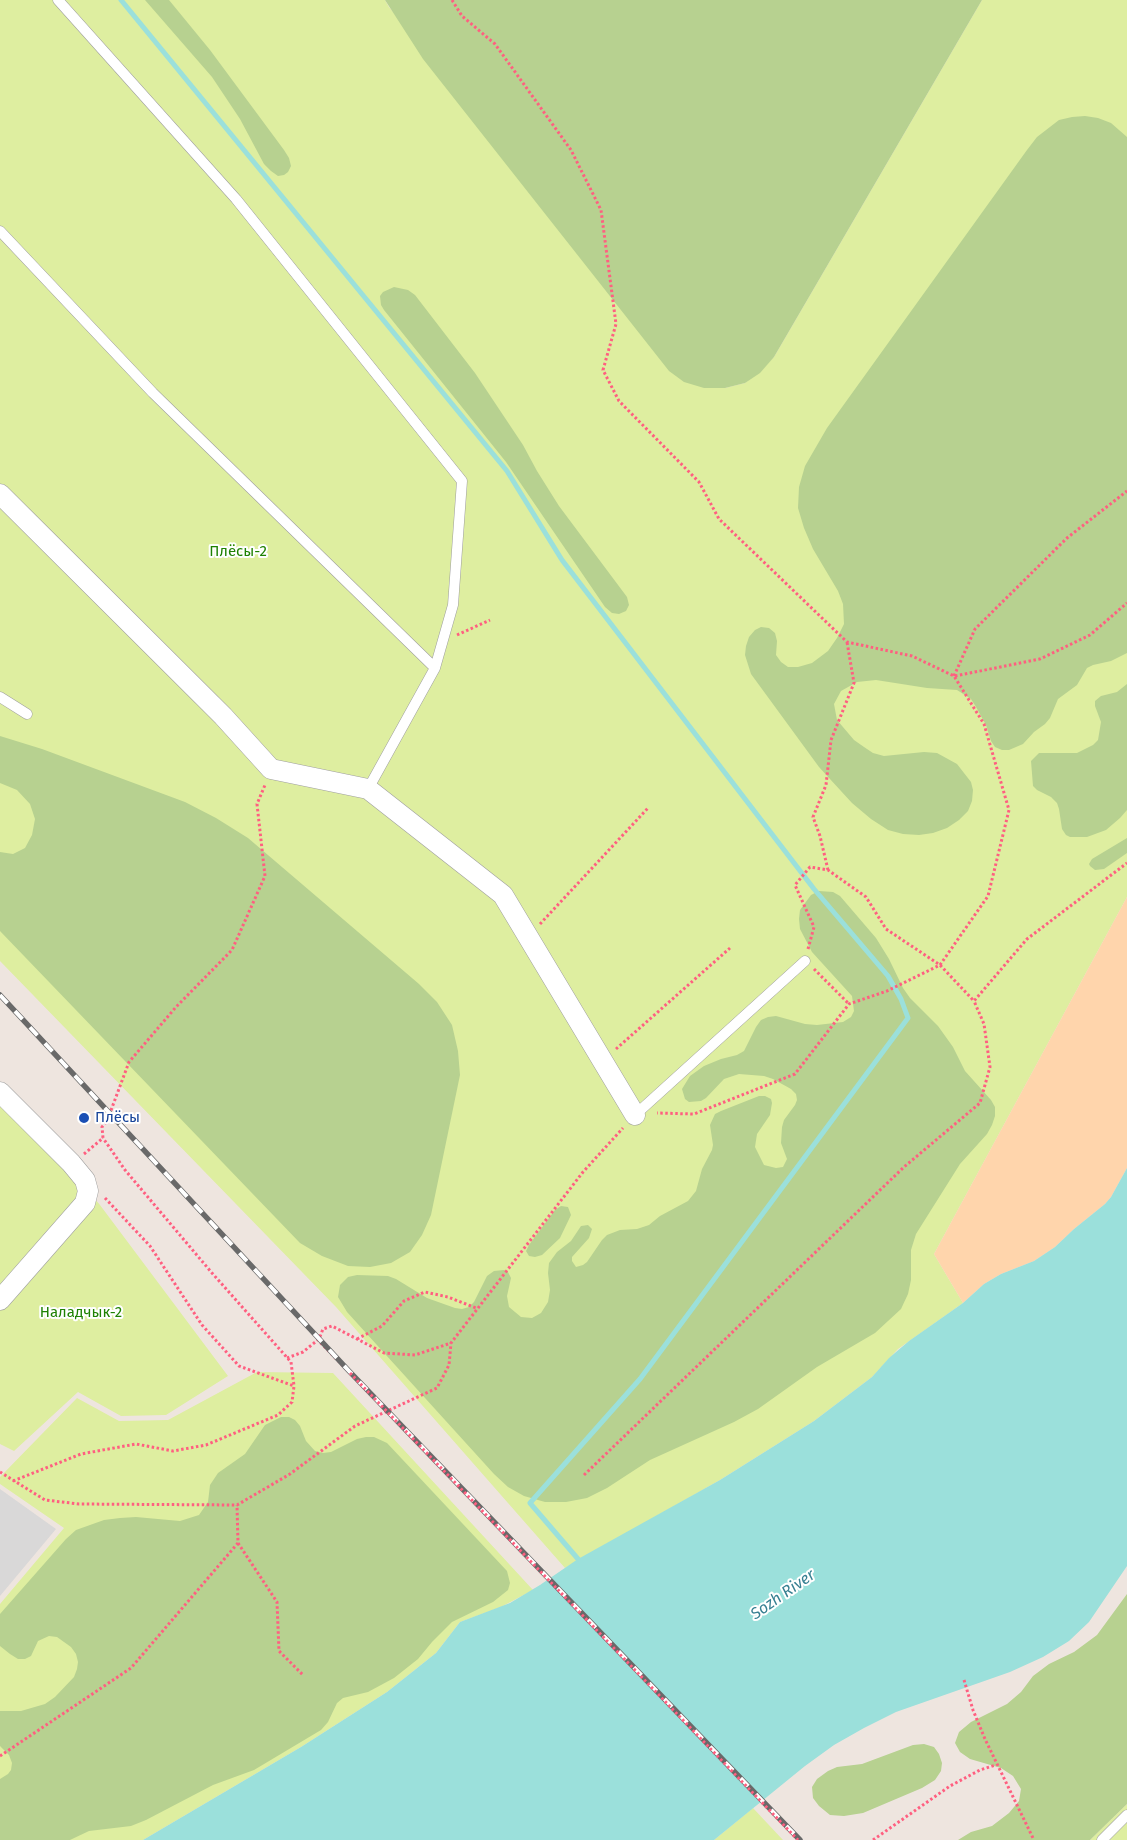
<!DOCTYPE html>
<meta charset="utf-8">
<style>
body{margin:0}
canvas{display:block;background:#eee5df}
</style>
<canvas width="1127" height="1840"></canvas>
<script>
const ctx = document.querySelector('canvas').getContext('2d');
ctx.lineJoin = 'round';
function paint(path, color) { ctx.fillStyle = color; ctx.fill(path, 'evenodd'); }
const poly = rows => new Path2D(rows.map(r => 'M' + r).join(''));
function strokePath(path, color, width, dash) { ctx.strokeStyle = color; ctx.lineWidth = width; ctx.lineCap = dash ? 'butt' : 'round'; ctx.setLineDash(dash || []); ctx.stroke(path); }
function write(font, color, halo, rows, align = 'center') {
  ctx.font = font + ' "Fira Sans",sans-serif'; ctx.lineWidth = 4; ctx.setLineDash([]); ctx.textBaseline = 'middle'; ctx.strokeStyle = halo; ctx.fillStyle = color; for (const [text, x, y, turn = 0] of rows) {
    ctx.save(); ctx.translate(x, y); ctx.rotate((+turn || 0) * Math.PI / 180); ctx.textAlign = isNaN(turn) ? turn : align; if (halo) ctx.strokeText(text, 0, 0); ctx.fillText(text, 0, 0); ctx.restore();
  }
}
const residential = poly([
 [0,1489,56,1529,0,1596]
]);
const grass = poly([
 [0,0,385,0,389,7,704,388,725,388,745,383,774,357,982,0,1127,0,1127,897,934,1254,963,1303,898,1349,872,1377,814,1421,720,1480,565,1568,336,1307,0,961],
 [0,1088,100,1205,228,1376,166,1415,121,1416,78,1392,14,1451,0,1444],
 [257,1372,333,1373,533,1590,501,1607,460,1622,436,1653,387,1692,301,1747,143,1840,0,1840,0,1604,64,1528,0,1484,0,1477,77,1398,119,1421,168,1420],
 [1127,1804,1127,1840,1090,1840],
 [753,1808,783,1840,714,1840]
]);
const forest = poly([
 [145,0,169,0,210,50,284,150,289,158,291,166,288,172,284,175,278,176,271,171,264,164,240,119,212,77],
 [385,0,982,0,774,357,760,373,745,383,725,388,704,388,684,382,669,371,423,59],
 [1085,116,1098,118,1111,123,1127,137,1127,653,1111,661,1093,665,1087,668,1077,685,1058,699,1050,718,1045,724,1034,732,1023,744,1009,750,1002,750,995,747,991,741,986,725,976,707,971,699,957,690,927,688,876,680,857,682,841,691,834,704,837,720,854,740,864,747,873,753,884,756,924,752,937,753,957,764,971,782,973,790,972,801,968,811,959,820,947,828,933,833,919,835,903,834,888,830,871,819,852,803,819,767,751,674,745,655,746,646,749,637,755,630,761,627,769,628,775,633,777,641,776,655,781,662,788,667,798,667,812,663,828,651,837,638,844,624,843,604,838,591,813,549,804,528,798,508,799,487,805,466,827,428,1027,150,1037,137,1059,120,1072,117],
 [394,287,408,290,415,295,475,373,523,445,537,471,559,506,627,597,629,605,626,611,619,614,612,613,605,607,506,462,384,310,381,305,380,296,383,292],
 [1127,684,1127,810,1120,818,1106,830,1087,837,1070,837,1066,835,1062,829,1059,809,1057,803,1051,797,1037,790,1033,786,1031,761,1039,753,1077,753,1093,745,1098,740,1101,722,1095,706,1095,701,1101,696,1117,692],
 [0,736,42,749,185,802,216,818,248,838,419,984,437,1002,452,1025,458,1051,460,1075,431,1215,422,1235,410,1252,391,1263,370,1267,348,1266,322,1256,300,1243,0,931,0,852,13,854,25,848,32,835,35,819,30,804,17,790,0,783],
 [1127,838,1127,853,1104,869,1095,870,1090,866,1089,864,1092,859],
 [819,891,833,892,840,896,876,938,889,959,903,988,910,998,938,1026,953,1047,965,1071,991,1100,995,1107,995,1116,992,1125,987,1134,960,1164,916,1234,911,1250,911,1280,908,1294,901,1309,875,1333,817,1367,758,1409,734,1422,650,1460,607,1488,587,1498,566,1502,545,1502,524,1496,508,1487,494,1474,347,1312,338,1297,340,1285,348,1277,357,1275,388,1276,396,1279,427,1298,455,1308,462,1309,469,1307,474,1302,487,1276,494,1271,504,1270,508,1272,511,1278,507,1296,509,1307,521,1317,532,1318,541,1313,548,1302,550,1290,548,1273,549,1263,557,1252,571,1241,581,1226,588,1225,592,1229,589,1238,572,1257,572,1261,576,1267,583,1265,587,1262,602,1240,607,1235,620,1230,637,1229,649,1225,660,1216,688,1201,696,1191,702,1169,712,1150,713,1145,710,1125,715,1114,721,1111,759,1096,765,1096,771,1099,772,1103,770,1115,757,1134,755,1147,764,1165,776,1168,783,1167,787,1159,781,1143,782,1127,784,1120,795,1105,797,1100,796,1094,791,1089,773,1079,764,1076,739,1074,724,1079,706,1098,701,1101,689,1102,685,1099,682,1089,690,1076,704,1066,721,1059,737,1055,744,1051,756,1027,761,1020,768,1017,776,1016,805,1024,817,1025,843,1022,851,1017,854,1011,852,996,812,952,800,929,799,919,800,910,811,895],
 [561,1206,568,1207,571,1215,560,1238,542,1255,535,1257,529,1256,526,1251,529,1245,555,1210],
 [281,1417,289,1417,295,1420,300,1426,306,1441,315,1451,323,1453,331,1452,357,1439,366,1437,374,1437,387,1443,507,1571,510,1583,508,1590,493,1602,452,1622,432,1642,418,1659,394,1678,368,1692,343,1698,337,1703,328,1722,321,1730,254,1770,213,1785,146,1820,131,1826,89,1831,70,1840,0,1840,0,1779,8,1774,11,1770,12,1763,9,1755,0,1746,0,1711,21,1711,45,1704,55,1697,74,1677,77,1669,78,1662,76,1654,71,1647,57,1637,49,1636,38,1641,31,1656,25,1659,18,1659,10,1654,0,1646,0,1614,66,1539,76,1530,104,1520,120,1518,136,1517,180,1521,199,1515,208,1502,210,1485,218,1473,245,1454,265,1425],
 [1127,1594,1127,1804,1090,1840,958,1840,971,1832,992,1826,1009,1813,1019,1801,1021,1789,1013,1776,1001,1768,970,1759,960,1752,955,1743,959,1732,971,1722,1007,1704,1021,1692,1033,1676,1049,1664,1074,1652,1097,1635],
 [924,1744,934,1747,939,1754,942,1763,941,1771,935,1780,922,1788,863,1813,844,1816,830,1815,819,1806,813,1798,812,1787,817,1779,828,1771,837,1767,862,1764,913,1745]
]);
const sand = poly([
 [1127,897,1127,1168,1111,1197,1105,1204,1074,1229,1055,1247,1034,1261,1001,1274,984,1284,963,1303,934,1254]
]);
const water = poly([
 [1127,1168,1127,1566,1089,1622,1069,1641,1043,1657,1010,1672,896,1712,864,1728,834,1745,805,1766,714,1840,143,1840,301,1747,387,1692,436,1653,460,1622,510,1603,540,1585,578,1559,720,1480,814,1421,872,1377,889,1358,909,1341,963,1303,984,1284,1001,1274,1034,1261,1055,1247,1074,1229,1105,1204,1111,1197]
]);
const stream = poly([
 [121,0,507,471,562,560,814,889,888,976,901,999,908,1018,640,1379,530,1503,578,1559]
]);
const path = poly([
 [452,0,462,16,495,44,571,150,601,210,616,324,603,370,619,401,699,482,719,519,847,642,912,656,954,676,984,724,1009,810,988,896,940,965,887,991,849,1004,795,1074,694,1114,657,1113],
 [457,635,490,620],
 [954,676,975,629,1067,538,1127,491],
 [955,676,1040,659,1090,635,1127,603],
 [828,870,820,836,813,817,826,785,831,740,854,683,847,642],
 [540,924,648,808],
 [808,949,814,927,795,885,810,867,828,870,866,897,886,929,940,965,974,1001,1027,939,1127,863],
 [814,969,849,1004],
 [616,1049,730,948],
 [84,1154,103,1138,102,1127,107,1121,129,1062,176,1007,232,950,265,876,257,804,265,785],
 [105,1198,150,1246,202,1325,239,1366,294,1386],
 [317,1339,350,1373],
 [357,1339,382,1326,404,1301,425,1292,448,1297,476,1308],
 [287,1358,303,1352,319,1339,323,1329,332,1326,384,1353,415,1355,451,1343],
 [0,1472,45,1500,79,1504,237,1505,290,1474,355,1426,437,1388,449,1365,451,1343,583,1172,623,1128],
 [584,1475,904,1167,980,1103,990,1067,984,1024,974,1001],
 [13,1481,81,1454,136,1444,173,1451,206,1445,278,1415,292,1402,294,1386,291,1362,212,1273,125,1170,103,1138],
 [238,1543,277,1602,279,1651,303,1675],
 [964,1680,973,1710,985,1739,1034,1840],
 [0,1756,131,1668,238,1543,237,1505],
 [873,1840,950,1786,980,1770,996,1765]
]);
const lane = poly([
 [58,0,236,199,462,481,453,605,435,668,368,789],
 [0,231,153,393,435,668],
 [0,697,27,714],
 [635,1115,805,961],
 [1102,1840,1127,1815]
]);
const street = poly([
 [0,494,223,716,271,769,368,789,503,895,635,1115],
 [0,1092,71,1163,85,1180,88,1191,85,1203,0,1300]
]);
const rail = poly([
 [0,995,349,1371,800,1840]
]);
const pathBridge = poly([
 [350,1373,798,1840]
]);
const markers = [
 [84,1118,6,"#1a4fb4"]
];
const parkNames = [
 ["Плёсы-2",238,552],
 ["Наладчык-2",81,1313]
];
const transitNames = [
 ["Плёсы",95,1118]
];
const waterNames = [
 ["Sozh River",783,1595,-35]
];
paint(residential, '#d9d8d8');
paint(grass, '#deeea0');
paint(forest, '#b7d190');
paint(sand, '#ffd5ac');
paint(water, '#9be0db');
strokePath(stream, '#9be0db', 5);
strokePath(lane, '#9f9f9f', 11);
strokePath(street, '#9f9f9f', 21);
strokePath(path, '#ff5f80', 3, [2.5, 2.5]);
strokePath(lane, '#fff', 10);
strokePath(street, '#fff', 20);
strokePath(rail, '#696969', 5.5);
strokePath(rail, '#fff', 4, [11]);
strokePath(pathBridge, '#ff5f80', 3, [2.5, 2.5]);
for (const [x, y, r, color] of markers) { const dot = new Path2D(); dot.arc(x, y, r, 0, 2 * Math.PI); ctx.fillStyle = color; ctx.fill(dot); strokePath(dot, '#fff', 2); }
write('15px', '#1e8102', '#fff', parkNames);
write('15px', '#164399', '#fff', transitNames, 'left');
write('italic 16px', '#378092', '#fff', waterNames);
</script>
